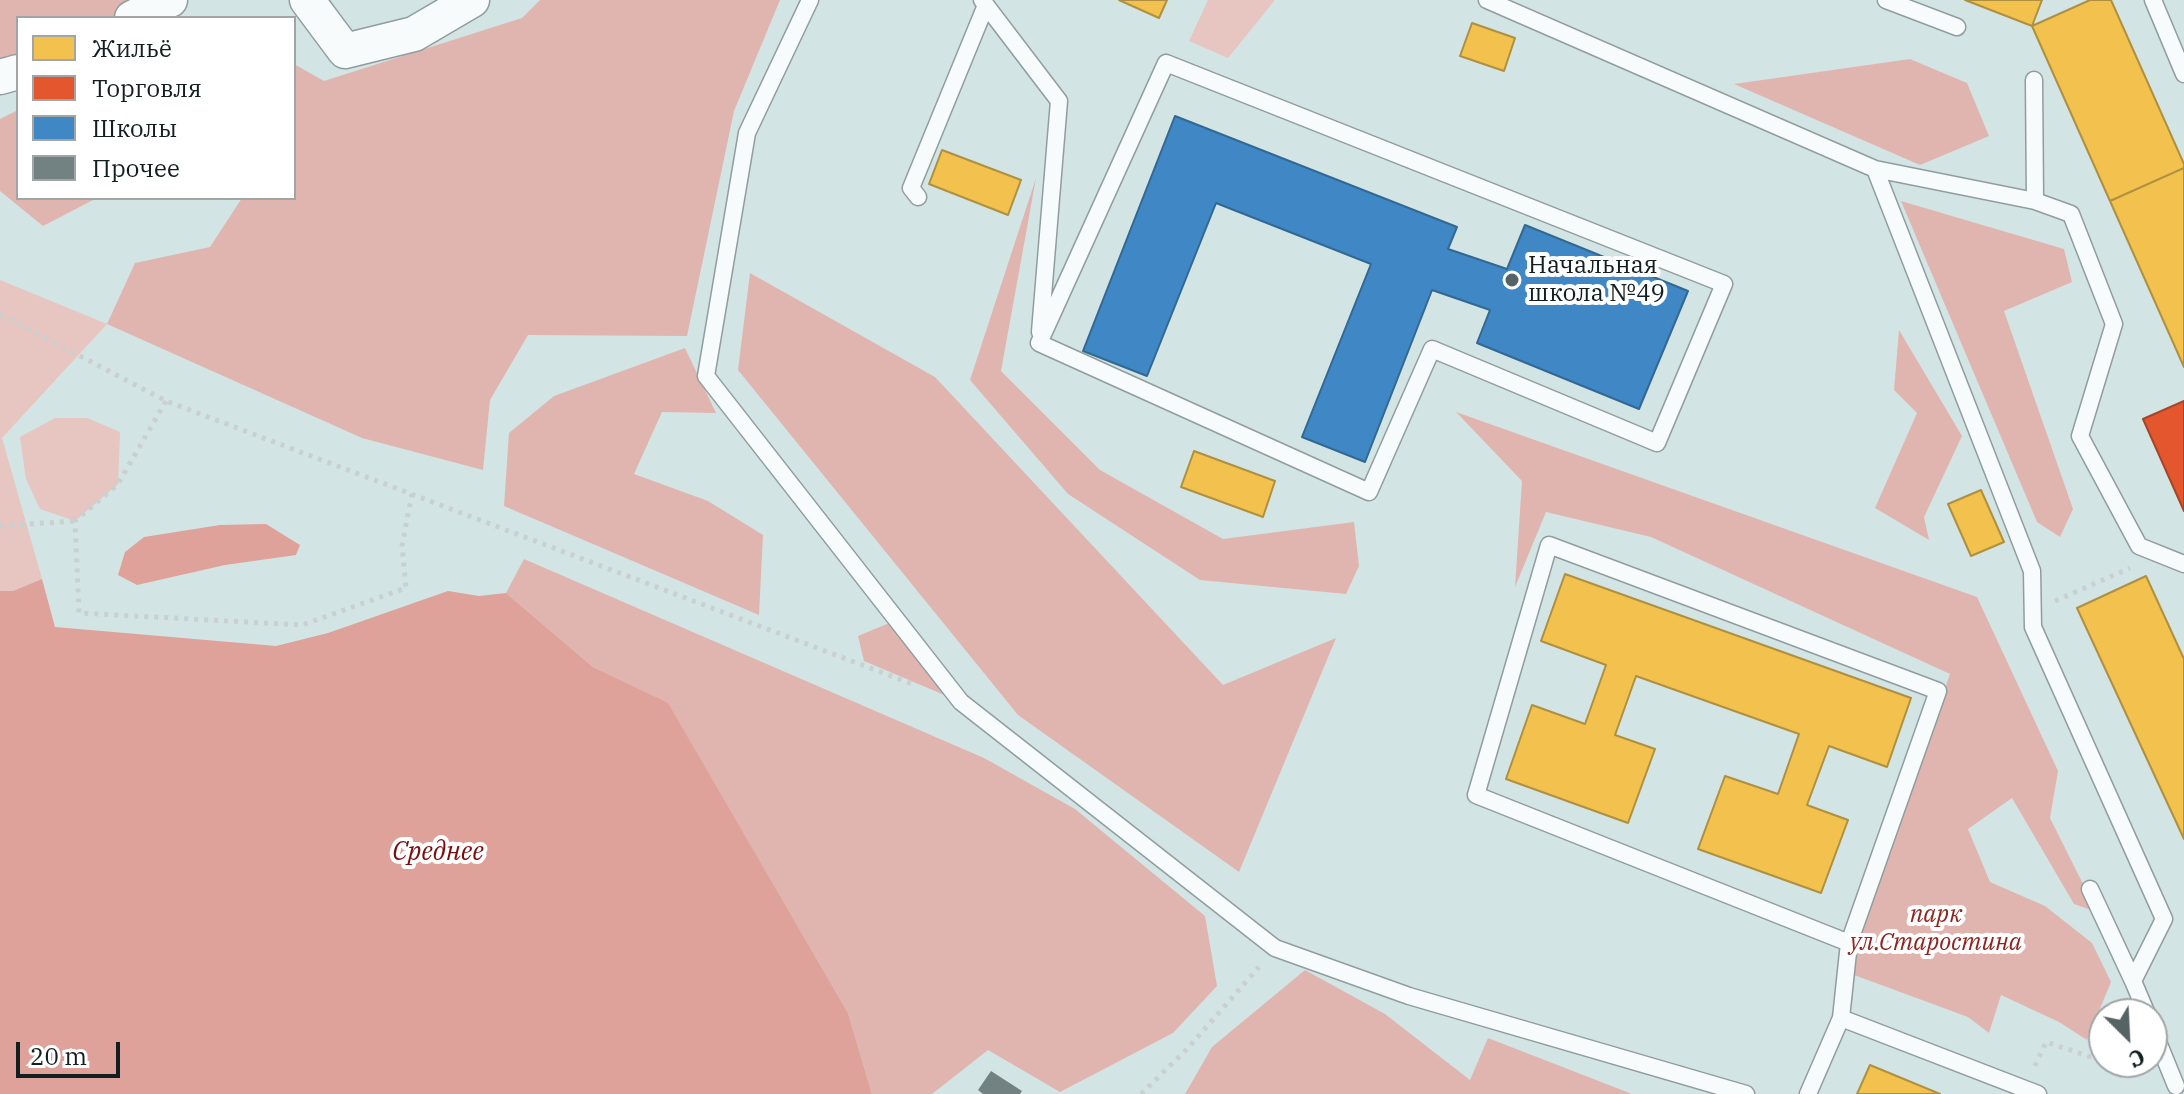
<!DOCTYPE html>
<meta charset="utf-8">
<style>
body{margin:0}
#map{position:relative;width:2184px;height:1094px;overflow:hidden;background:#d3e4e5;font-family:"IBM Plex Serif",serif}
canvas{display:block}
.legend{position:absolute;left:16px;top:16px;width:280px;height:184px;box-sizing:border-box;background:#fff;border:2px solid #a1a5a5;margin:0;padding:10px 14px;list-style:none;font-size:24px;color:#131e1f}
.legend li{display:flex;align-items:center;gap:16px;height:40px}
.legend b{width:40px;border:2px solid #a1a5a5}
.north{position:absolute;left:2088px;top:998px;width:80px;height:80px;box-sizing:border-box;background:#fff;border:2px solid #a1a5a5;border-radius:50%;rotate:156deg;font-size:22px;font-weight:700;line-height:32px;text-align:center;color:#131e1f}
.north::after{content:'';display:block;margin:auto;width:28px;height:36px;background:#566364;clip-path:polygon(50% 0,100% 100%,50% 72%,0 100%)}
.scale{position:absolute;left:16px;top:1042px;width:104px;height:36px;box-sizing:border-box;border:4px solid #131e1f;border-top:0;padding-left:10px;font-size:24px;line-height:28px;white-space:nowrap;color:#131e1f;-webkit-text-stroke:6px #fff;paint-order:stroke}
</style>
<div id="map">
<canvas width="2184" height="1094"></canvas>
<ul class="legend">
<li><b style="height:22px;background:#f2c14e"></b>Жильё</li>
<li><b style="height:22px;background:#e4572e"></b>Торговля</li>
<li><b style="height:22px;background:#3f88c5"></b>Школы</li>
<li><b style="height:22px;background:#728283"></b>Прочее</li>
</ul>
<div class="north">С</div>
<div class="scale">20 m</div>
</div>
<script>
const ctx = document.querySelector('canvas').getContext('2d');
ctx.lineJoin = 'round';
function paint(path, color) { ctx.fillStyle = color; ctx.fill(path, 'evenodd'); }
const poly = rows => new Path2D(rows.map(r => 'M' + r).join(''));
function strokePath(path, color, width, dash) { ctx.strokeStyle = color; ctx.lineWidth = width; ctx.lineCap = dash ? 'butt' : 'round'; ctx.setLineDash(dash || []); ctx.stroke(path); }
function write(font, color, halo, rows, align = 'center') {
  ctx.font = font + ' "IBM Plex Serif",serif'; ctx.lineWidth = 8; ctx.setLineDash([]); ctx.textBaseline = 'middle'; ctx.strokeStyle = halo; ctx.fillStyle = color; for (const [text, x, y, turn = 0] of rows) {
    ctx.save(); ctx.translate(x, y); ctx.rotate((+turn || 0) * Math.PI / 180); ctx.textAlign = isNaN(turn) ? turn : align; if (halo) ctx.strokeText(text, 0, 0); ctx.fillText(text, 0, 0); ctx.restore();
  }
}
const green = poly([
 [1208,0,1275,0,1228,58,1189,41],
 [0,280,107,324,2,438,42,579,13,591,0,591],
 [55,418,87,418,120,432,118,484,75,521,40,509,26,479,20,437]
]);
const forest = poly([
 [0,0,150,0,113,18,18,18,18,64,0,67],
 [540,0,780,0,734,111,687,336,528,335,490,400,483,470,362,438,107,324,135,263,210,247,242,198,294,198,294,64,324,81,522,18],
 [1910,59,1967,83,1989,136,1920,165,1734,84],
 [18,110,18,198,97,198,43,226,0,191,0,119],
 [1036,178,1001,371,1100,470,1223,539,1354,522,1359,566,1346,594,1200,580,1068,494,970,380],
 [1901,201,2064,249,2072,282,2004,311,2073,509,2060,537,2037,522],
 [750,273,935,377,1223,685,1336,638,1239,872,1018,715,738,370],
 [1899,330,1962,436,1924,517,1929,540,1875,508,1917,413,1894,390],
 [685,348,716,413,662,412,634,474,708,501,763,535,759,615,504,506,509,433,554,396],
 [1456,412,1977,597,2058,771,2050,818,2097,912,2074,904,2012,798,1968,829,1990,882,2045,906,2092,943,2111,982,2087,1040,2059,1022,2001,995,1989,1033,1968,1017,1846,972,1950,674,1651,537,1546,512,1515,587,1522,481],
 [524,559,984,758,1075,809,1205,916,1217,986,1173,1033,1060,1092,988,1050,932,1094,872,1094,848,1013,668,704,593,667,506,593],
 [894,621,961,702,864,661,858,636],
 [1305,970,1385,1014,1470,1080,1488,1038,1632,1094,1185,1094,1212,1047]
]);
const water = poly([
 [266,524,300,545,296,555,225,565,137,585,118,575,125,552,144,537,220,525],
 [42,579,55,627,276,646,328,633,448,591,479,596,506,593,593,667,668,703,848,1013,872,1094,0,1094,0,591,13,591]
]);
const homes = poly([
 [1119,0,1167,0,1159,18,1119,0],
 [1965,0,2042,0,2032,26,1965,0],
 [2090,0,2111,0,2184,164,2184,168,2110,201,2032,26,2090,0],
 [1472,23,1515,38,1504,71,1460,56,1472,23],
 [942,150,1021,180,1008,215,929,184,942,150],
 [2184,168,2184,367,2110,201,2184,168],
 [1194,451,1275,481,1263,517,1181,487,1194,451],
 [1981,490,2004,542,1971,556,1948,504,1981,490],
 [1565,574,1911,698,1887,767,1829,746,1807,805,1848,820,1821,893,1698,849,1725,776,1778,794,1799,734,1636,676,1615,735,1655,749,1628,823,1506,779,1532,705,1585,724,1606,665,1541,641,1565,574],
 [2146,576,2184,659,2184,839,2077,608,2146,576],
 [1870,1065,1940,1094,1857,1094,1870,1065]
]);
const shops = poly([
 [2184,401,2184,511,2143,419,2184,401]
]);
const schools = poly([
 [1175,116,1457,227,1448,249,1507,269,1525,225,1688,291,1639,409,1477,343,1490,310,1432,290,1365,462,1302,437,1371,264,1216,203,1147,376,1083,351,1175,116]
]);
const building = poly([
 [991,1071,1022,1091,1020,1094,983,1094,978,1090]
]);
const path = poly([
 [0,314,166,401,915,685],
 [166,401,118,484,75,521,79,613,302,625,406,588,402,546,412,494],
 [0,526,75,521],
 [2055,601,2130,568],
 [2035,1066,2046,1042,2097,1059,2104,1045],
 [1141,1094,1188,1048,1259,967]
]);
const lane = poly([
 [810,0,747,133,706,376,961,702,1275,948,1409,996,1746,1094],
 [982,0,1059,101,1040,332],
 [1487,0,1875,169],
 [1886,0,1957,27],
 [2153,0,2184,74],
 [1166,63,1724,284,1657,443,1432,349,1369,492,1039,343,1166,63],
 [2034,80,2035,201],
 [918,197,911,188,986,5],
 [2090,889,2133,981],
 [2147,1014,2133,981,2164,919,2033,627,2032,571,1875,169,2035,201,2071,214,2114,324,2080,436,2139,546,2184,564],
 [1841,1018,1849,943,1938,691,1549,545,1476,795,1849,943],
 [2152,1027,2176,1086],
 [1808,1094,1841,1018,2038,1094]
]);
const street = poly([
 [307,0,345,51,414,34,472,0],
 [132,18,170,0],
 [0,77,18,72]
]);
const markers = [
 [1512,280,8,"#566364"]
];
const poiNames = [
 ["Начальная",1528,266],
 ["школа №49",1528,294]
];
const parkNames = [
 ["парк",1936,915],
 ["ул.Старостина",1936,943]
];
const waterNames = [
 ["Среднее",438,852]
];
paint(green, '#e7c5c0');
paint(forest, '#e1b5af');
paint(water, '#dea29a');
paint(homes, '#f2c14e');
strokePath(homes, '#af9040', 2);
paint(shops, '#e4572e');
strokePath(shops, '#a5462a', 2);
paint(schools, '#3f88c5');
strokePath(schools, '#326893', 2);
paint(building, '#728283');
strokePath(lane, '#909d9e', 19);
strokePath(street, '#909d9e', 37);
strokePath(path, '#cad0d0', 5, [4, 6]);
strokePath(lane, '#f8fbfb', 16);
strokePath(street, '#f8fbfb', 34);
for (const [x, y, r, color] of markers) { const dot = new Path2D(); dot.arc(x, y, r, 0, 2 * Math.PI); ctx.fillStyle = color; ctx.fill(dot); strokePath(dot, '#fff', 3); }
write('24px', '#131e1f', '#fff', poiNames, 'left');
write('italic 24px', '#92241f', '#fff', parkNames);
write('italic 26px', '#7f0c0d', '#fff', waterNames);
</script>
